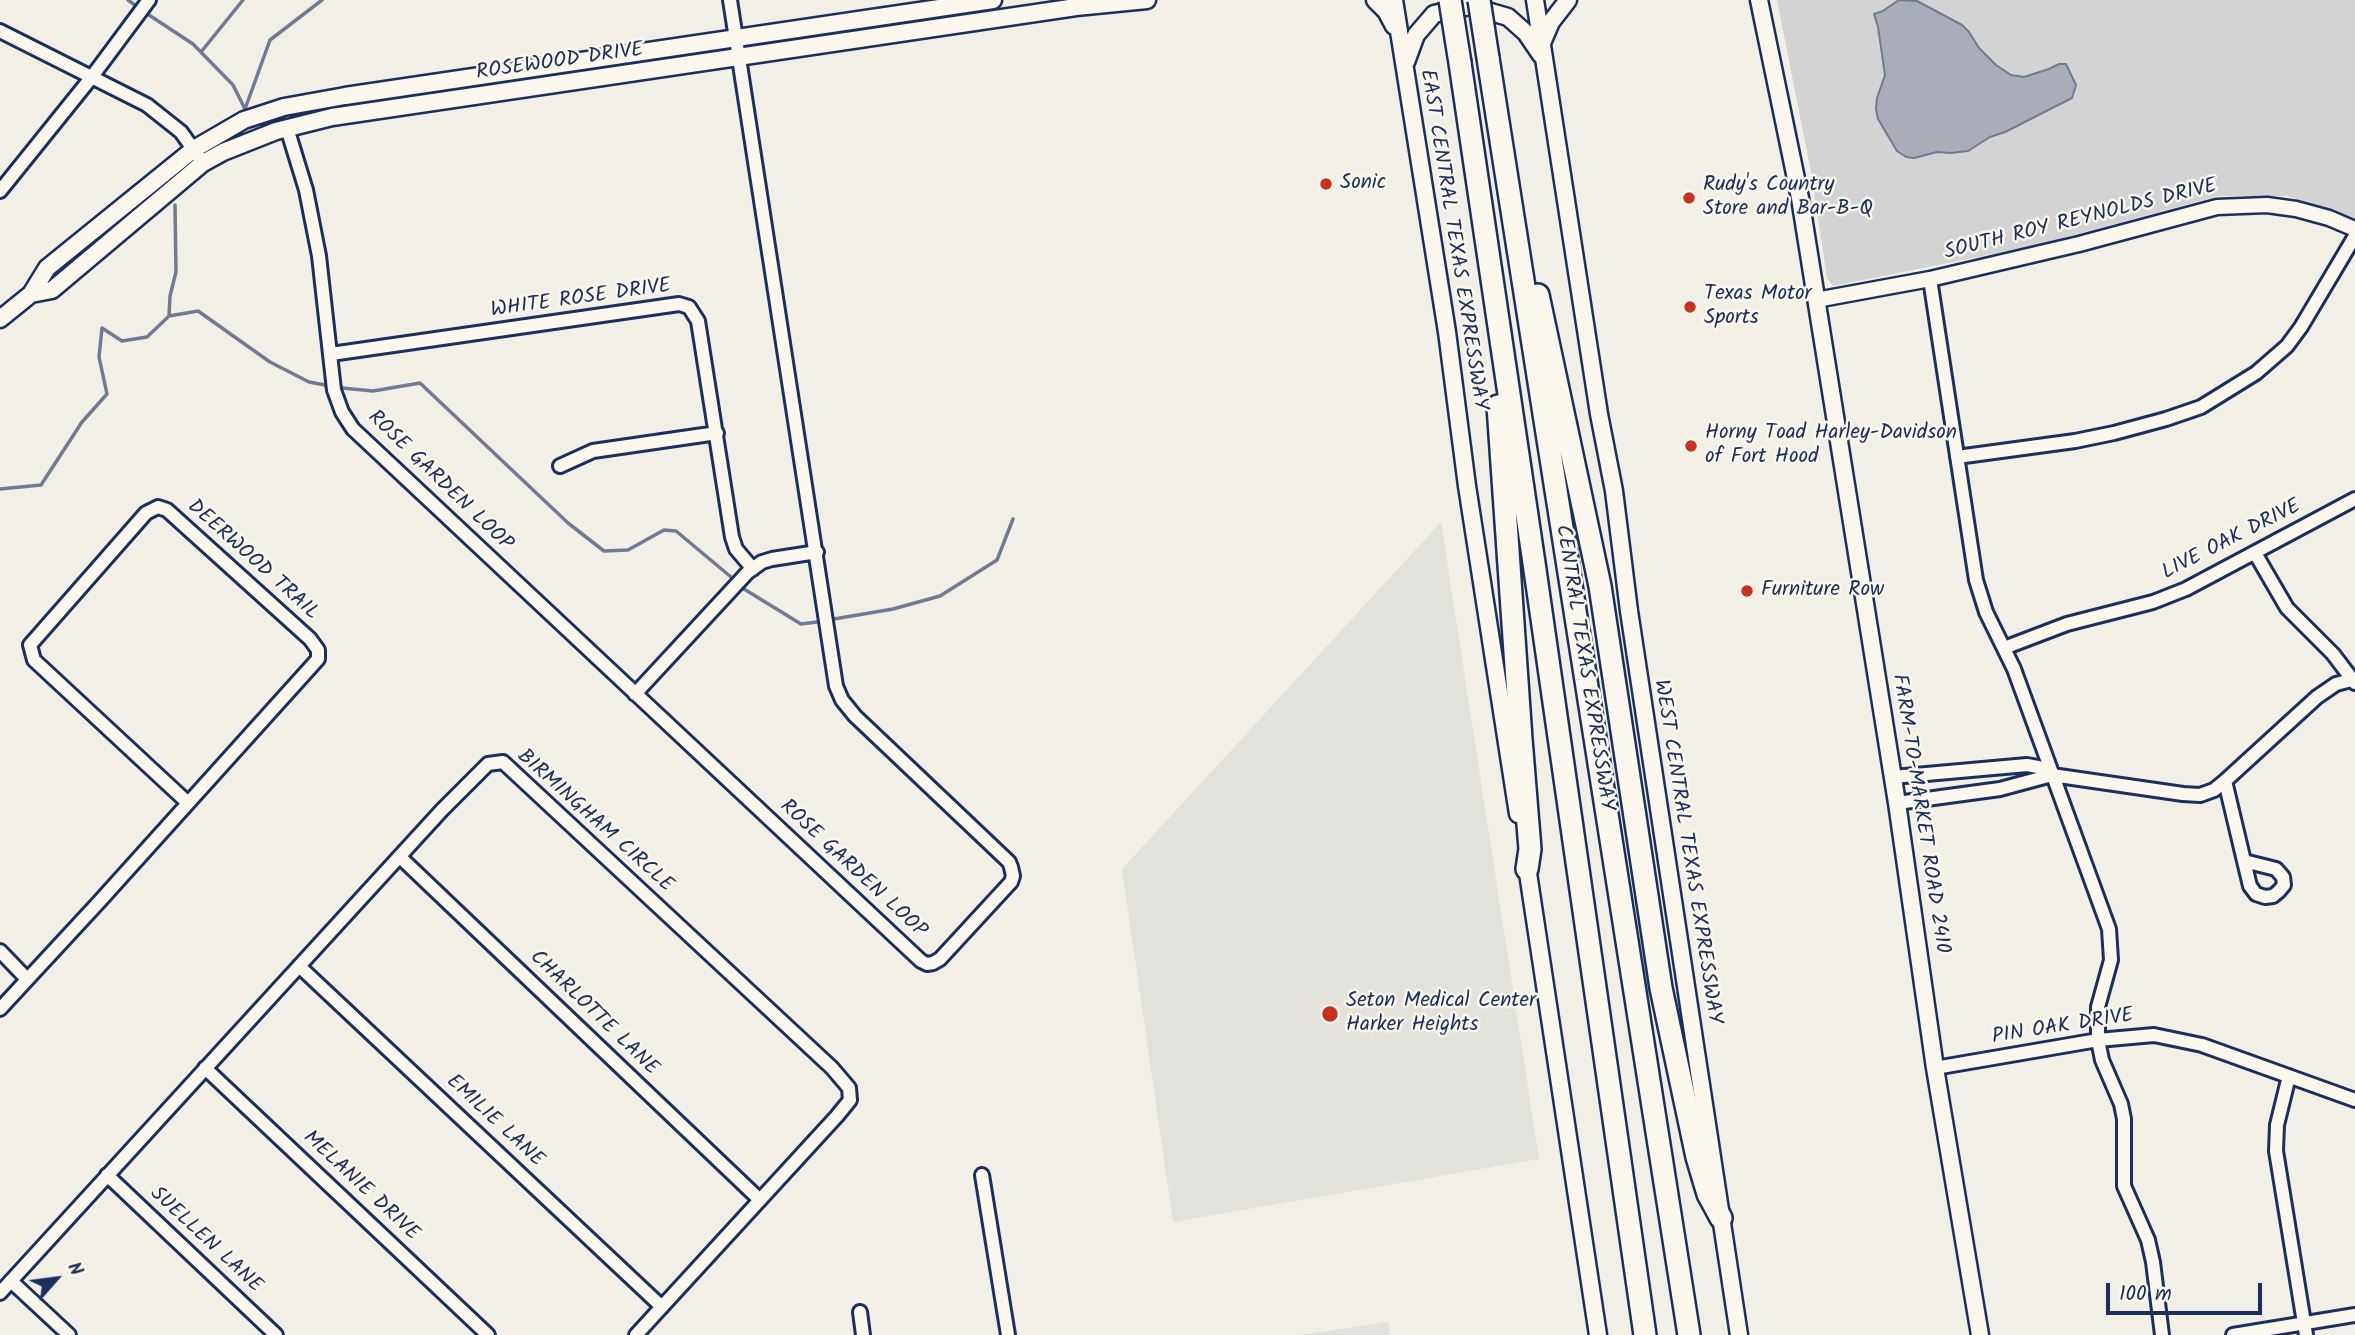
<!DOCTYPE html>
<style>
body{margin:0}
#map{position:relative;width:2355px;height:1335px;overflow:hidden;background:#f2efe6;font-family:Kalam,sans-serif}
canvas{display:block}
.north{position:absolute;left:21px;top:1244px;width:70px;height:70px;-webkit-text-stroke:5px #fbf7ec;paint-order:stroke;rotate:62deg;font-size:19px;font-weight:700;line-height:28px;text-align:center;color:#1b2f5e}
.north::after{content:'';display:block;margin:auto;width:24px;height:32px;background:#1b2f5e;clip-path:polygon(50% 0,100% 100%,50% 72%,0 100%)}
.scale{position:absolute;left:2106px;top:1283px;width:156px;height:32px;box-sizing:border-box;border:4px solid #1b2f5e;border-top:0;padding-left:9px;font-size:21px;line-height:24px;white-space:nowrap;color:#1b2f5e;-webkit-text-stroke:5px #fbf7ec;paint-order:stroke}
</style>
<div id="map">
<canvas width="2355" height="1335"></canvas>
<div class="north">N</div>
<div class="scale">100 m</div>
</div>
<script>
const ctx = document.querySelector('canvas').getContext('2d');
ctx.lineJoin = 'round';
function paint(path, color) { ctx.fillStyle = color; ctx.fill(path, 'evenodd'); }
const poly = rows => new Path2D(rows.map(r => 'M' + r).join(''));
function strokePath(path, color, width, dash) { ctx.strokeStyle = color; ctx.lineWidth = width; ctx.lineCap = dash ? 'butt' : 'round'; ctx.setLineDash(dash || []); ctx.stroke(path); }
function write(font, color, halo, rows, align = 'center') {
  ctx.font = font + ' Kalam,sans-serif'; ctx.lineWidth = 5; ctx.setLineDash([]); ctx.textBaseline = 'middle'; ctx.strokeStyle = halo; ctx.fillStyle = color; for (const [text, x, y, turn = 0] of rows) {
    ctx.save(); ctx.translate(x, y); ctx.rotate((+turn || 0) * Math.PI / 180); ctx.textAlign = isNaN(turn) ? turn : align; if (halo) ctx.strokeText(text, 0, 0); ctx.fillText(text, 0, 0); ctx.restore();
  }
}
const built = poly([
 [1441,522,1539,1159,1173,1222,1122,869],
 [1388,1322,1390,1335,1301,1335]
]);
const green = poly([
 [1777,0,2355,0,2355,218,2287,196,2218,196,2033,246,1833,286,1827,278,1811,172]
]);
const water = poly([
 [1899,0,1917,1,1962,25,1969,32,1979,48,1996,65,2011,75,2024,77,2049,69,2059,64,2066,64,2076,85,2072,98,2005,132,1990,137,1968,151,1951,153,1937,152,1914,158,1906,157,1897,151,1878,119,1876,109,1877,98,1885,75,1878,27,1874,14,1883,11,1899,0]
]);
const stream = poly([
 [128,0,135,5],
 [149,15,193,44,233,85,245,109],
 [201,52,243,0],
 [245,109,270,40,322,0],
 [169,316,198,311,270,362,309,382,325,385],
 [342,388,373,391,420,383,568,523,604,551,628,550,664,530,676,531,731,577],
 [0,489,41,485,82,422,107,394,99,357,102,328,122,341,147,337,169,316,170,296,176,272,175,205],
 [744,589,801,624,817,622],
 [834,619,893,609,940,596,997,560,1013,519]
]);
const minor = poly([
 [0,31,147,105,181,132,203,163],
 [287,128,306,190,319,256,334,390,342,412,353,429,921,961,927,964,933,963,940,959,1011,882,1013,876,1011,867,1009,862,855,716,842,700,836,686,730,0],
 [0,191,91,78,149,0],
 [1930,279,1976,580,1986,612,2014,669,2109,929,2111,960,2098,1007,2098,1040,2102,1060,2121,1104,2124,1119,2124,1186,2148,1240,2153,1262,2162,1335],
 [331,354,679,304,689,307,698,321,732,537,736,549,753,569],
 [1957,457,2075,441,2114,433,2166,419,2201,407,2256,373,2287,346,2301,327,2355,236],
 [560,466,593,451,717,433],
 [2255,553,2287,608,2333,654,2355,683],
 [2004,648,2067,624,2153,602,2186,589,2355,499],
 [635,694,748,572,762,562,772,559,817,552],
 [1893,777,2027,765,2038,767,2052,775,2183,794,2200,795,2214,790,2225,781,2317,697,2336,684,2355,679],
 [2225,781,2244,861,2250,886,2256,894,2265,897,2273,896,2279,891,2284,885,2283,877,2276,869,2244,861],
 [1897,803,2000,789,2052,775],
 [400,857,760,1200],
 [0,951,27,979],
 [299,966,662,1307],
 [0,1009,99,902,318,659,318,650,310,639,167,510,158,507,146,513,30,645,34,660,188,803],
 [205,1068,488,1335],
 [1935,1068,2098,1040,2154,1035,2202,1045,2355,1100],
 [2289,1076,2277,1125,2276,1151,2306,1335],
 [107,1175,276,1335],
 [982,1175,1008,1335],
 [11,1281,69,1335],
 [0,1293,442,810,488,764,503,762,832,1068,849,1088,850,1100,837,1116,636,1335],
 [860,1312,863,1335],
 [2233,1335,2355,1315]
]);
const tertiary = poly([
 [1816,300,1930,279,2079,244,2217,207,2267,205,2296,209,2329,218,2355,229]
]);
const secondary = poly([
 [1375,0,1386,11,1394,26],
 [1394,0,1447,332,1467,486,1518,814],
 [1535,0,1599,414,1614,491,1629,611,1739,1335],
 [1759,0,1800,198,1897,803,1935,1068,1980,1335],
 [1542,43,1551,22,1568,0],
 [1406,62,1416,35,1434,14,1470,6,1508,17,1526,33,1541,55],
 [31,294,52,290,203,163,223,152,276,131,332,117,1076,7,1147,0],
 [0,319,31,294,47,268,194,149,244,120,284,107,345,96,993,0],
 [1526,860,1598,1335]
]);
const motorway = poly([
 [1488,58,1689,1335],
 [1460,63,1534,563,1645,1335],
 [1538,295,1600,586,1661,988,1697,1157,1708,1194,1721,1218],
 [1498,406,1521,739,1530,849,1527,869]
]);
const motorwayBridge = poly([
 [1450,0,1460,63],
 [1479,0,1488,58]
]);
const markers = [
 [1326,184,7,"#c8321e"],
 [1689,198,7,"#c8321e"],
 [1690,307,7,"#c8321e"],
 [1691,446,7,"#c8321e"],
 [1747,591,7,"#c8321e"],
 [1330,1014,9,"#c8321e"]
];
const streetNames = [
 ["ROSEWOOD DRIVE",560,63,-8],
 ["SOUTH ROY REYNOLDS DRIVE",2081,221,-14],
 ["EAST CENTRAL TEXAS EXPRESSWAY",1452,240,81],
 ["WHITE ROSE DRIVE",581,300,-8],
 ["ROSE GARDEN LOOP",439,482,44],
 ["LIVE OAK DRIVE",2232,541,-27],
 ["DEERWOOD TRAIL",252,561,42],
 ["CENTRAL TEXAS EXPRESSWAY",1583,668,81],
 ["FARM-TO-MARKET ROAD 2410",1919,814,81],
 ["BIRMINGHAM CIRCLE",594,822,42],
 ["WEST CENTRAL TEXAS EXPRESSWAY",1686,852,81],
 ["ROSE GARDEN LOOP",852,870,43],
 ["CHARLOTTE LANE",593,1014,44],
 ["PIN OAK DRIVE",2063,1028,-9],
 ["EMILIE LANE",494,1122,43],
 ["MELANIE DRIVE",360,1187,43],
 ["SUELLEN LANE",205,1241,43]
];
const poiNames = [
 ["Sonic",1340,184],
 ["Rudy's Country",1703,186],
 ["Store and Bar-B-Q",1703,210],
 ["Texas Motor",1704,295],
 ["Sports",1704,319],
 ["Horny Toad Harley-Davidson",1705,434],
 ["of Fort Hood",1705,458],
 ["Furniture Row",1761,591],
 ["Seton Medical Center",1346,1002],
 ["Harker Heights",1346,1026]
];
paint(built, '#e2e1dc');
paint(green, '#d2d3d2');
paint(water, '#a9adb7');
strokePath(water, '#707b93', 2);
strokePath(stream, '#707b93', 3.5);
strokePath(minor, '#1b2f5e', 18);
strokePath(tertiary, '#1b2f5e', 19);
strokePath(secondary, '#1b2f5e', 21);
strokePath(motorway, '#1b2f5e', 26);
strokePath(minor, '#fbf7ec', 12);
strokePath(tertiary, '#fbf7ec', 14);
strokePath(secondary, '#fbf7ec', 16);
strokePath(motorway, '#fbf7ec', 21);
strokePath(motorwayBridge, '#1b2f5e', 26, []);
strokePath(motorwayBridge, '#fbf7ec', 21);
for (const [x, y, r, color] of markers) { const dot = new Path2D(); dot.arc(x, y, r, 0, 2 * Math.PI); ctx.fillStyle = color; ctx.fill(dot); strokePath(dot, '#fbf7ec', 2.5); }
write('21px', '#1b2f5e', '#fbf7ec', streetNames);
write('21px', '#1b2f5e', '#fbf7ec', poiNames, 'left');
</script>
